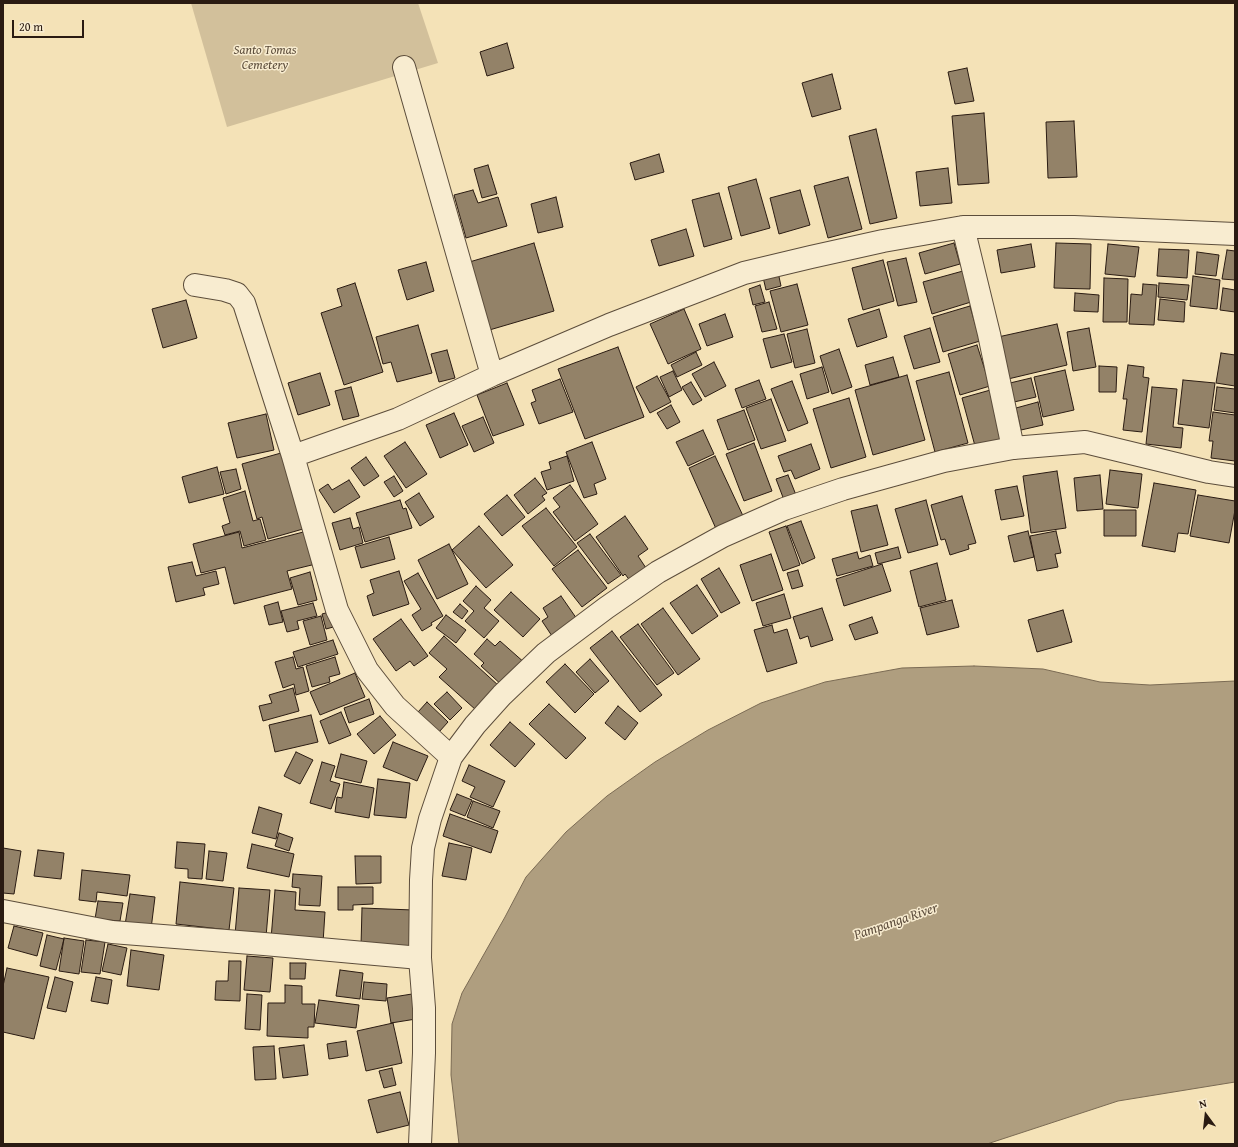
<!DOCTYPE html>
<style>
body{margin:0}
#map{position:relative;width:1238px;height:1147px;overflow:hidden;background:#f4e2b7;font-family:"Gentium Book Plus",serif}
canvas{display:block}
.frame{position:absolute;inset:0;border:4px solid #2a1b12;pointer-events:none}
.north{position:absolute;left:1186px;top:1095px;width:40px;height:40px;-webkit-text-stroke:3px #f8ecd0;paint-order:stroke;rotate:345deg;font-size:11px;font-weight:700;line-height:16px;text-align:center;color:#2a1b12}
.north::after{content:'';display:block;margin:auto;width:14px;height:18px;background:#2a1b12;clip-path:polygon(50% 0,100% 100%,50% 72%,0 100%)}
.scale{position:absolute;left:12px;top:20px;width:72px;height:18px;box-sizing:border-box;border:2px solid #2a1b12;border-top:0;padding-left:5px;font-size:12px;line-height:14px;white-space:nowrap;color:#2a1b12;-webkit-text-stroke:3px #f8ecd0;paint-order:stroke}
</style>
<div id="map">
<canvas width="1238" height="1147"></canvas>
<div class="frame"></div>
<div class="north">N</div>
<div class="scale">20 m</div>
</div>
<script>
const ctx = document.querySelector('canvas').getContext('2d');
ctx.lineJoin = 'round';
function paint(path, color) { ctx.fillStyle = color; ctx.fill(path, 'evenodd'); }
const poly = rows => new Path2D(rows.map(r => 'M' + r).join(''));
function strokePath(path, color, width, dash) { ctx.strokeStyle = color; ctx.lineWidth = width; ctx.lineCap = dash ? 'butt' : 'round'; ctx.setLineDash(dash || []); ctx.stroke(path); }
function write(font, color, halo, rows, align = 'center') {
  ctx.font = font + ' "Gentium Book Plus",serif'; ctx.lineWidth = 3; ctx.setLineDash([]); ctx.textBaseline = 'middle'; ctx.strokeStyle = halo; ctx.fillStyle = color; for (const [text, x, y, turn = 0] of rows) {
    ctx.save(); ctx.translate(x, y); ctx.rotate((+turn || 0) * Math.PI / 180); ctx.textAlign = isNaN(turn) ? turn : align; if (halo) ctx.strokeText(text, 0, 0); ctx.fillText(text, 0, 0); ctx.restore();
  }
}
const green = poly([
 [191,3,418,3,438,63,227,127]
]);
const water = poly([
 [974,666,1043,669,1100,682,1150,685,1235,681,1235,1082,1118,1101,987,1144,459,1144,451,1075,452,1024,462,993,505,917,526,877,566,832,607,796,655,762,708,730,761,703,825,682,902,668,974,666]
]);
const building = poly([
 [507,43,514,68,487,76,480,52,507,43],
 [967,68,974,101,955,104,948,72,967,68],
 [832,74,841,109,812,117,802,83,832,74],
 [984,113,989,183,958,185,952,116,984,113],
 [1074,121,1077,177,1048,178,1046,122,1074,121],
 [876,129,897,218,870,224,849,136,876,129],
 [659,154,664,172,635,180,630,163,659,154],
 [488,165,497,194,482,198,474,169,488,165],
 [948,168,952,203,920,206,916,172,948,168],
 [848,177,862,229,828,238,814,186,848,177],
 [756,179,770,228,741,236,728,187,756,179],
 [473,190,478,203,498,197,507,226,466,238,454,195,473,190],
 [800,190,810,225,779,234,770,198,800,190],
 [719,193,732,239,704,247,692,200,719,193],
 [556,197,563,227,538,233,531,204,556,197],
 [686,229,694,256,659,266,651,240,686,229],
 [534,243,554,311,486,331,466,263,534,243],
 [954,243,960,264,925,274,919,253,954,243],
 [1056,243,1091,244,1090,289,1054,288,1056,243],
 [1031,244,1035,267,1001,273,997,250,1031,244],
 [1108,244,1139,247,1135,277,1105,274,1108,244],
 [1159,249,1189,250,1187,278,1157,276,1159,249],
 [1227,250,1235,251,1235,280,1222,279,1227,250],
 [1197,252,1219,255,1216,276,1195,274,1197,252],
 [906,258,917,302,898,306,887,262,906,258],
 [883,260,894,301,863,310,852,268,883,260],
 [426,262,434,291,407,300,398,270,426,262],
 [963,271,971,302,932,314,923,282,963,271],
 [778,272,781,286,766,290,763,277,778,272],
 [1193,276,1220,280,1217,309,1190,306,1193,276],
 [1104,278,1128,279,1127,322,1103,322,1104,278],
 [355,283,383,372,344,385,321,313,342,306,337,289,355,283],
 [1159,283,1189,285,1187,300,1158,297,1159,283],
 [797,284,808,325,781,332,770,291,797,284],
 [1143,284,1157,285,1154,325,1129,324,1131,294,1142,295,1143,284],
 [760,285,765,302,753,305,749,289,760,285],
 [1223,288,1235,290,1235,312,1220,310,1223,288],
 [1075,293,1099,295,1098,312,1074,311,1075,293],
 [1160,299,1185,302,1184,322,1158,320,1160,299],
 [186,300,197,338,163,348,152,309,186,300],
 [769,302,777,329,762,332,755,306,769,302],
 [970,306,980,341,943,352,933,317,970,306],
 [684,309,701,349,668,364,650,324,684,309],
 [879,309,887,337,857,347,848,319,879,309],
 [725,314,733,337,707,346,699,324,725,314],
 [1057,324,1067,365,1008,379,998,337,1057,324],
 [418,325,432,373,397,382,391,362,383,364,376,337,418,325],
 [930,328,940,362,914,369,904,336,930,328],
 [1089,328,1096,367,1073,371,1067,332,1089,328],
 [807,329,815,363,795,368,787,334,807,329],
 [784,334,792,362,771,368,763,339,784,334],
 [977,345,990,386,960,395,948,354,977,345],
 [618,347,644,417,585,439,558,369,618,347],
 [839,349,852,387,832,394,820,356,839,349],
 [447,350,455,378,439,382,431,354,447,350],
 [696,352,702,365,677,377,671,365,696,352],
 [1221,353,1235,355,1235,386,1216,383,1221,353],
 [893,357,899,377,870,385,865,365,893,357],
 [714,362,726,386,705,397,692,374,714,362],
 [1128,365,1144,367,1143,377,1149,378,1142,432,1123,430,1127,399,1123,399,1128,365],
 [1099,366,1117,367,1116,392,1099,392,1099,366],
 [822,367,829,392,807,399,800,374,822,367],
 [1065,370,1074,410,1043,417,1034,377,1065,370],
 [673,371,682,390,669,397,660,377,673,371],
 [949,372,968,443,935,452,916,381,949,372],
 [320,373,330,405,298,415,288,383,320,373],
 [907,375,925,440,873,455,855,390,907,375],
 [657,376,671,402,650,413,636,387,657,376],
 [1031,378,1036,397,1014,402,1010,383,1031,378],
 [560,379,573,412,539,424,531,403,536,401,532,390,560,379],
 [759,380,766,399,742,408,735,389,759,380],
 [1183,380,1215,383,1209,428,1178,424,1183,380],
 [792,381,808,423,788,431,771,389,792,381],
 [691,382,702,400,693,405,682,387,691,382],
 [507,383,524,425,493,436,477,395,507,383],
 [351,387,359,416,343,420,335,391,351,387],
 [1152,387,1177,389,1173,427,1183,428,1181,448,1146,444,1152,387],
 [1217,387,1235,389,1235,413,1214,410,1217,387],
 [994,389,1007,438,975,446,962,398,994,389],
 [849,398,866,457,831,468,813,409,849,398],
 [771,399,786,441,761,449,746,408,771,399],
 [1038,402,1043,425,1021,430,1016,408,1038,402],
 [671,405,680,422,667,429,657,413,671,405],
 [744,410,755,440,728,450,717,420,744,410],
 [1213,412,1235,415,1235,461,1211,458,1213,441,1209,441,1213,412],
 [454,413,468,445,440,458,426,425,454,413],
 [266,414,274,450,237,458,228,423,266,414],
 [483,417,494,443,474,452,462,426,483,417],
 [703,430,714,454,688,466,676,442,703,430],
 [405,442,427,474,406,488,384,456,405,442],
 [592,442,606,479,594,484,597,494,584,498,566,452,592,442],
 [754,443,772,491,744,501,726,454,754,443],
 [811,444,820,469,795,479,791,470,784,472,778,456,811,444],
 [281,453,303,529,268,539,262,517,257,519,242,464,281,453],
 [567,456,574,481,547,490,541,472,551,469,549,462,567,456],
 [715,456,744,518,717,531,689,468,715,456],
 [366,457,379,476,364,486,351,468,366,457],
 [217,467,224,494,189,503,182,477,217,467],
 [236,469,241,489,226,494,220,472,236,469],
 [1110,470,1142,474,1138,508,1106,504,1110,470],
 [1057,471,1066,528,1031,533,1023,476,1057,471],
 [788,475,796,495,784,500,776,479,788,475],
 [1100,475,1103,509,1077,511,1074,478,1100,475],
 [394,476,403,491,394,497,384,482,394,476],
 [535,478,547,493,542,496,545,500,528,514,514,495,535,478],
 [349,480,360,497,334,513,319,490,328,484,332,490,349,480],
 [1154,483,1196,490,1188,534,1178,533,1175,552,1142,546,1154,483],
 [570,485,598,524,575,541,553,512,560,507,553,498,570,485],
 [1017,486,1024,516,1001,520,995,490,1017,486],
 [245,491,253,521,260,519,266,540,244,546,240,531,225,535,222,526,230,523,223,498,245,491],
 [419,493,434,517,420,526,405,502,419,493],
 [507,495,525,517,502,536,484,514,507,495],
 [1198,495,1235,501,1235,510,1229,543,1190,536,1198,495],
 [962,496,976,543,968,545,969,549,950,555,945,539,941,540,931,505,962,496],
 [400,500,403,509,406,508,412,528,365,542,356,513,400,500],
 [926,500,938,545,908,553,895,509,926,500],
 [877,505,888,545,861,552,851,511,877,505],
 [546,508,577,547,554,566,522,526,546,508],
 [1104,510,1136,510,1136,536,1104,536,1104,510],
 [625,516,648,549,638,556,648,571,631,582,625,574,623,576,596,537,625,516],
 [350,518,353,529,359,527,363,543,340,550,332,523,350,518],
 [801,521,815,558,802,564,787,526,801,521],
 [479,526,513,565,486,588,452,550,479,526],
 [786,526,800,565,783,571,769,532,786,526],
 [311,530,320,563,287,571,292,589,234,604,225,567,201,573,193,544,239,532,242,548,311,530],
 [1028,531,1034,557,1014,562,1008,536,1028,531],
 [1056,531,1061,553,1055,554,1058,567,1037,571,1030,536,1056,531],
 [590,534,621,575,608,584,577,543,590,534],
 [389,537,395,559,361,568,355,547,389,537],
 [449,544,468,584,437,599,418,560,449,544],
 [898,547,901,558,878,564,875,553,898,547],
 [578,550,607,588,582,607,552,569,578,550],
 [857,552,859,559,870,555,873,566,837,576,832,559,857,552],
 [771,554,783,590,752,601,740,565,771,554],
 [192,562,196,576,216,571,219,584,203,588,205,595,176,602,168,567,192,562],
 [937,563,946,600,919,607,910,571,937,563],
 [882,564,891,591,844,606,836,579,882,564],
 [719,568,740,603,721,613,701,579,719,568],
 [798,570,803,586,792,589,787,573,798,570],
 [399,571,409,604,373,616,367,596,374,593,370,580,399,571],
 [310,572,317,600,298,605,290,578,310,572],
 [418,573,443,616,431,623,432,625,422,631,412,615,421,609,404,581,418,573],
 [697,585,718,616,692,634,670,603,697,585],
 [476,586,491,600,484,608,499,621,484,638,465,621,474,611,463,601,476,586],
 [511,592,540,619,523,637,494,610,511,592],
 [784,594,791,618,763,626,756,603,784,594],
 [561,596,579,622,554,639,542,621,548,617,543,608,561,596],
 [952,600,959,627,927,635,920,608,952,600],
 [278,602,283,622,269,625,264,606,278,602],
 [313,603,317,616,297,621,299,629,287,632,281,611,313,603],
 [460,604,468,611,462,619,453,612,460,604],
 [663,608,700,659,678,675,641,624,663,608],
 [822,608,833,640,811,647,808,636,800,639,793,617,822,608],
 [1063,610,1072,642,1037,652,1028,620,1063,610],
 [333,611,337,626,326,629,322,614,333,611],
 [446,615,466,630,456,643,436,628,446,615],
 [321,616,327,640,310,645,303,621,321,616],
 [872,617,878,633,855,640,849,625,872,617],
 [401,619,428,656,414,666,410,661,396,671,373,639,401,619],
 [638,624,674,673,657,685,620,637,638,624],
 [772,625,774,633,787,629,797,663,767,672,754,630,772,625],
 [612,631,662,695,640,712,590,648,612,631],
 [444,636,499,686,476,710,439,677,447,669,429,653,444,636],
 [487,639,495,646,500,641,526,664,504,687,481,666,484,663,474,654,487,639],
 [333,640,338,654,298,667,293,652,333,640],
 [293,657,296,669,303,667,309,691,296,695,294,684,283,688,275,662,293,657],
 [335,657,340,674,329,677,330,682,312,687,306,666,335,657],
 [590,659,609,681,595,693,576,672,590,659],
 [565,664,594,694,575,713,546,682,565,664],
 [355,673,365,697,320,715,310,692,355,673],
 [293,688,299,711,263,721,259,706,272,703,269,695,293,688],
 [447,692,462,708,450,720,434,704,447,692],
 [369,699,374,714,349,723,344,708,369,699],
 [427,702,448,722,439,732,418,712,427,702],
 [549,704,586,738,566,759,529,724,549,704],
 [618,706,638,723,625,740,605,723,618,706],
 [341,712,351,735,329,744,320,721,341,712],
 [311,715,318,742,275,752,269,725,311,715],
 [380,716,396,735,374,754,357,734,380,716],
 [510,722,535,744,515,767,490,745,510,722],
 [393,742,428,756,417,781,383,767,393,742],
 [296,752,313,760,300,784,284,776,296,752],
 [341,754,367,761,361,783,335,777,341,754],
 [322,762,335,766,330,781,340,784,331,809,310,803,322,762],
 [469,765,505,781,493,807,470,797,475,787,462,781,469,765],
 [378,779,410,783,406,818,374,815,378,779],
 [344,782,374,788,369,818,335,812,337,797,342,798,344,782],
 [457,794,472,800,465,816,450,810,457,794],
 [473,801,500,811,493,828,467,817,473,801],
 [259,807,282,814,276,839,252,833,259,807],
 [450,814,498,831,491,853,443,836,450,814],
 [279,833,293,838,289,851,275,846,279,833],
 [177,842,205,844,202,879,188,878,188,869,175,868,177,842],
 [449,843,472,848,466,880,442,876,449,843],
 [252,844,294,854,289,877,247,868,252,844],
 [3,848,21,851,14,894,3,893,3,848],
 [38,850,64,853,61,879,34,876,38,850],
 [209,851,227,853,223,881,206,879,209,851],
 [355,856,381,856,381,883,356,884,355,856],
 [82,870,130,875,127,896,97,892,96,902,79,900,82,870],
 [293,874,322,876,320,906,299,905,300,888,292,887,293,874],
 [180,882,234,888,229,930,176,924,180,882],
 [338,887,373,887,373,904,353,905,353,910,338,910,338,887],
 [239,888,270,890,266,937,235,935,239,888],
 [275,890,296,892,295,910,325,912,323,943,271,939,275,890],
 [130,894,155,897,151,929,125,925,130,894],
 [98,901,123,903,120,921,95,919,98,901],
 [362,908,413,910,412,947,361,946,362,908],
 [14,926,43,933,37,956,8,948,14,926],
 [47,935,64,939,56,970,40,966,47,935],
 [64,938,84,941,79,974,59,971,64,938],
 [86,940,105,942,100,974,81,972,86,940],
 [108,944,127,948,121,975,102,971,108,944],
 [131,950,164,955,159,990,127,986,131,950],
 [247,956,273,958,270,992,244,990,247,956],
 [229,961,241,961,240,1001,215,1000,216,981,228,981,229,961],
 [290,963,306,963,305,979,290,979,290,963],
 [7,968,49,977,34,1039,3,1032,3,986,7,968],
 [340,970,363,973,360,999,336,996,340,970],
 [55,977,73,982,66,1012,47,1008,55,977],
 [96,977,112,980,108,1004,91,1001,96,977],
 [364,982,387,984,386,1001,362,999,364,982],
 [285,985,302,986,302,1004,315,1004,314,1027,308,1027,308,1038,267,1036,268,1003,285,1003,285,985],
 [247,994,262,995,260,1030,245,1029,247,994],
 [412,994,416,1019,391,1023,387,998,412,994],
 [319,1000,359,1005,356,1028,315,1023,319,1000],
 [393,1023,402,1063,366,1071,357,1031,393,1023],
 [346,1041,348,1056,329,1059,327,1044,346,1041],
 [304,1045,308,1075,283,1078,279,1048,304,1045],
 [274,1046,276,1079,255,1080,253,1047,274,1046],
 [392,1068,396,1085,384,1088,379,1071,392,1068],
 [400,1092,409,1125,377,1133,368,1100,400,1092]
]);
const minor = poly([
 [404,67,492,375],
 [963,227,989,334,1013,448],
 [195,285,225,290,237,294,244,303,293,456,337,610,367,670,395,706,451,757],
 [293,456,398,419,492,375,609,325,744,273,811,257,883,241,963,227,1074,227,1235,234],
 [3,911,112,932,264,944,420,958]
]);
const tertiary = poly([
 [420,1144,424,1053,424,1008,420,958,421,880,423,848,430,819,451,757,475,725,502,695,546,653,606,608,658,572,723,536,784,509,843,489,944,461,1013,448,1085,442,1209,472,1235,476]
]);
const parkNames = [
 ["Santo Tomas",265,51],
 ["Cemetery",265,66]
];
const waterNames = [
 ["Pampanga River",896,922,-19]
];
paint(green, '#d2c09b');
paint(water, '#af9e7f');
strokePath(water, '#7a6a53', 1);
paint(building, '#938268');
strokePath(building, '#2a1b12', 1);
strokePath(minor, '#5c4d3b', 24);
strokePath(tertiary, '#5c4d3b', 24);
strokePath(minor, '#f8ecd0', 22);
strokePath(tertiary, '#f8ecd0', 22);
write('italic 13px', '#5c4d3b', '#f8ecd0', parkNames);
write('italic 14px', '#5f4f3e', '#f8ecd0', waterNames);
</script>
